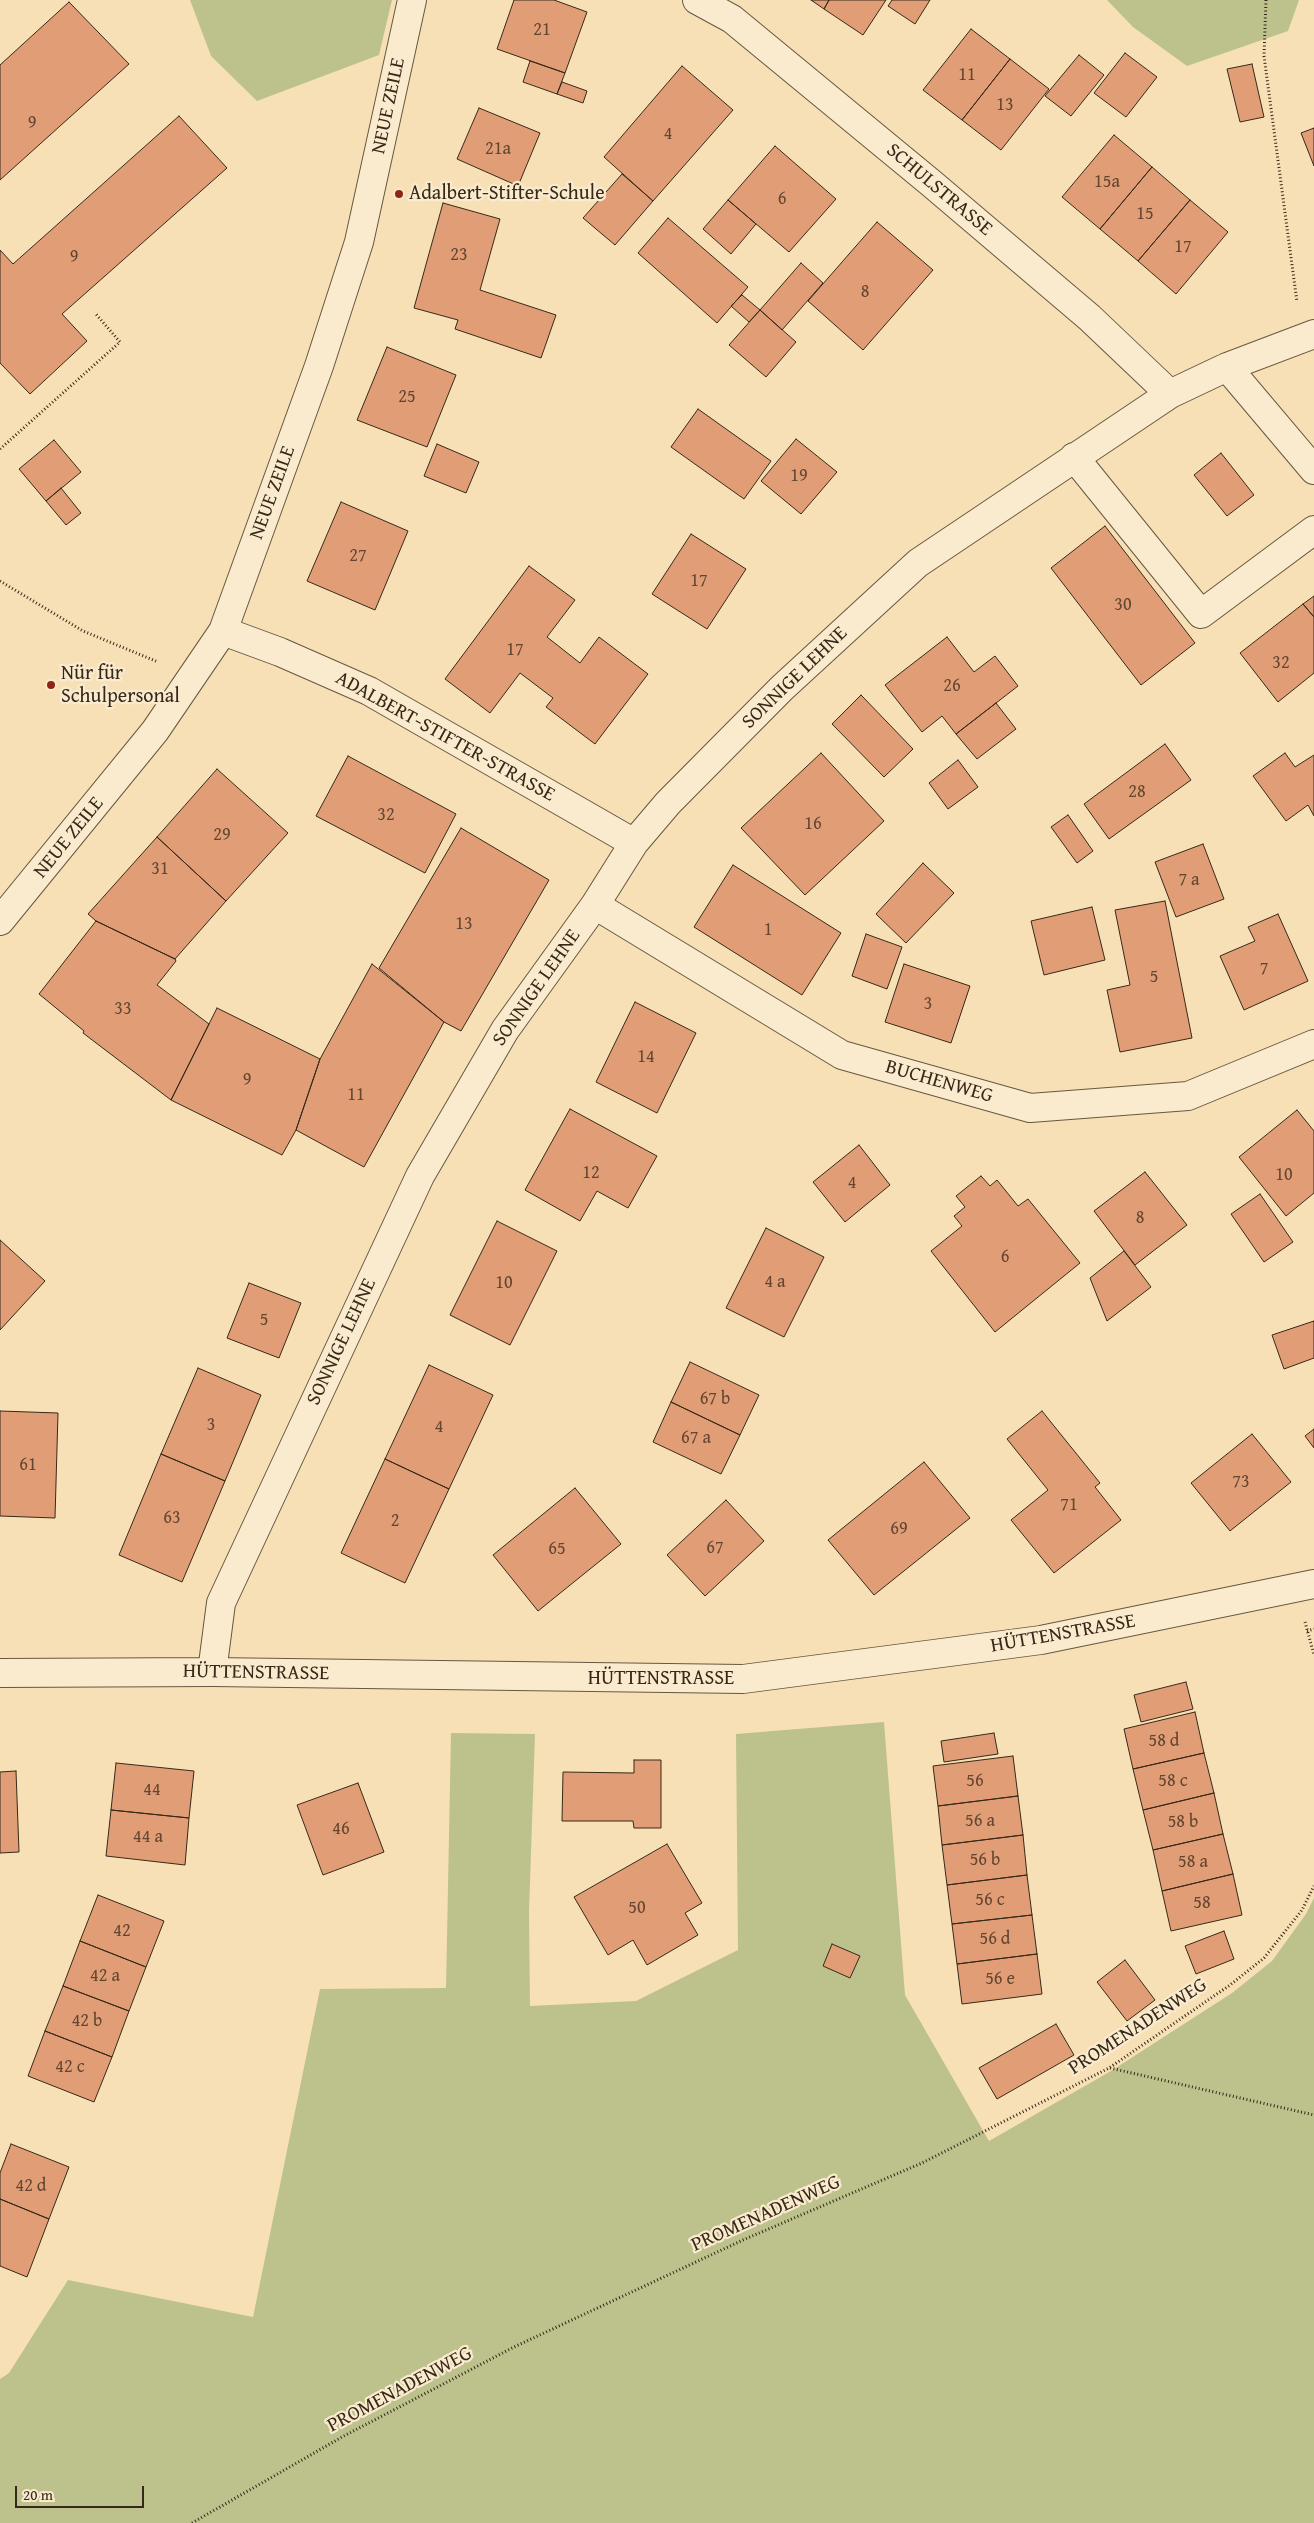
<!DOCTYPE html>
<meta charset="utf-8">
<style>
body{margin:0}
#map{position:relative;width:1314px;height:2523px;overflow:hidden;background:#f7e0b5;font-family:"Gentium Book Plus",serif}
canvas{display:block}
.scale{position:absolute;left:15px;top:2486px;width:129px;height:22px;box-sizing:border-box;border:2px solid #372919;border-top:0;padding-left:6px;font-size:15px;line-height:18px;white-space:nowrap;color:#372919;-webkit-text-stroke:4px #faebcf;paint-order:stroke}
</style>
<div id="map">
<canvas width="1314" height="2523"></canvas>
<div class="scale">20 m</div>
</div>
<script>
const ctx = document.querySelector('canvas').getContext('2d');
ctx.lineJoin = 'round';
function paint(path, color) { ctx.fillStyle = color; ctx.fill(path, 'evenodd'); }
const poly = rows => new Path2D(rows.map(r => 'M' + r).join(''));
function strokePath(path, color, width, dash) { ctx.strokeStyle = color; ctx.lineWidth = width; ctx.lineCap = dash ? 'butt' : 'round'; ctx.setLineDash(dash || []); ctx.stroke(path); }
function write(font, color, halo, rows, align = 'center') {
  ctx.font = font + ' "Gentium Book Plus",serif'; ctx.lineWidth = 4.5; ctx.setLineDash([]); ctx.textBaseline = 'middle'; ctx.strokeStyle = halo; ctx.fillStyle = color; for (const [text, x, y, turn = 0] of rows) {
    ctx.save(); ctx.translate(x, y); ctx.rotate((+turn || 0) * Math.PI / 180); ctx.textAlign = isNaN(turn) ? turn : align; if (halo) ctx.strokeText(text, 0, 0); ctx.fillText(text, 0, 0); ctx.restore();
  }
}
const green = poly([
 [190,0,392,0,379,55,257,101,211,56],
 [1107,0,1299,0,1288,31,1187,66,1133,27],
 [884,1722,905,1995,989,2141,1111,2071,1232,1993,1272,1961,1306,1914,1314,1898,1314,2523,0,2523,0,2379,9,2373,68,2280,253,2317,320,1989,446,1988,451,1733,535,1734,529,1912,530,2006,636,2001,738,1950,736,1734]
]);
const building = poly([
 [514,0,554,0,587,12,565,73,497,49,514,0],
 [811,0,829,0,824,9,811,0],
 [829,0,886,0,863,35,824,9,829,0],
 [892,0,930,0,915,24,888,6,892,0],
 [69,2,129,64,0,180,0,65,69,2],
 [971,29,1010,59,962,120,923,90,971,29],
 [1125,53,1157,77,1126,117,1094,93,1125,53],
 [1079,55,1104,75,1071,116,1045,96,1079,55],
 [1010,59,1049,89,1001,150,962,120,1010,59],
 [530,61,565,73,557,94,523,82,530,61],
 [1252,64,1264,117,1240,122,1227,69,1252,64],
 [682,66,733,110,653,201,604,157,682,66],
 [562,82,587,91,583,103,557,94,562,82],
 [479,108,540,133,518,186,457,159,479,108],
 [179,116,227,168,62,314,87,341,30,394,0,363,0,250,13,264,179,116],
 [1314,128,1314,166,1301,133,1314,128],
 [1114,135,1152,167,1100,229,1062,197,1114,135],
 [775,146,836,199,789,252,728,200,775,146],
 [1152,167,1190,200,1138,261,1100,229,1152,167],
 [622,174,653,201,615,245,583,218,622,174],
 [728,200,756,224,731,254,703,229,728,200],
 [1190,200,1228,232,1176,294,1138,261,1190,200],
 [443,203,500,219,480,290,556,315,541,358,455,329,458,320,414,308,443,203],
 [668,218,748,287,717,323,638,253,668,218],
 [877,222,933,270,863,350,808,301,877,222],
 [801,263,823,283,782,330,760,310,801,263],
 [742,295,760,310,749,322,731,306,742,295],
 [760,310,796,342,766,377,729,345,760,310],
 [387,347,456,375,427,447,357,420,387,347],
 [698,409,771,461,744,499,671,447,698,409],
 [796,439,837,472,801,514,761,481,796,439],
 [54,440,81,472,46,501,19,469,54,440],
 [437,444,479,462,466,493,424,476,437,444],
 [1221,453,1254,495,1227,516,1194,475,1221,453],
 [61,488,81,513,66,525,46,501,61,488],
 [341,502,408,531,375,610,307,581,341,502],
 [1105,526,1195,643,1141,685,1051,568,1105,526],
 [691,534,746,569,707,629,652,594,691,534],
 [529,566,575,600,547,637,580,663,599,637,648,674,595,744,546,707,553,698,520,673,490,713,445,679,529,566],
 [1314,596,1314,617,1303,604,1314,596],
 [1303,604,1314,617,1314,673,1278,702,1240,653,1303,604],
 [947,637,974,672,995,656,1018,686,956,734,942,716,922,732,885,685,947,637],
 [861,695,913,749,884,777,832,724,861,695],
 [996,703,1016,729,977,759,956,734,996,703],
 [1165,744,1191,780,1109,839,1084,804,1165,744],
 [821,753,884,821,805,895,741,828,821,753],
 [1285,753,1295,767,1314,755,1314,816,1308,805,1286,821,1253,776,1285,753],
 [348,756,456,814,425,873,316,816,348,756],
 [958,760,978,787,948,809,929,783,958,760],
 [217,769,288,833,226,901,157,837,217,769],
 [1068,815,1093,851,1077,863,1051,827,1068,815],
 [461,828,549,880,461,1031,444,1022,379,968,461,828],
 [157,837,226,901,175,959,96,921,88,914,157,837],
 [1203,844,1224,899,1176,917,1155,862,1203,844],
 [923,863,954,893,906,943,876,914,923,863],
 [733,865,841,933,802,995,694,927,733,865],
 [1165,901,1192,1038,1120,1052,1107,990,1130,985,1115,910,1165,901],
 [1092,907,1105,960,1044,975,1031,921,1092,907],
 [1278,914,1308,981,1244,1010,1220,956,1255,941,1248,927,1278,914],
 [96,921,175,959,176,961,157,985,209,1024,171,1100,83,1033,84,1031,39,994,96,921],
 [866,934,902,947,887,989,852,976,866,934],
 [372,964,444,1022,364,1167,296,1130,320,1059,372,964],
 [904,964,970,986,951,1043,885,1022,904,964],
 [635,1002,696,1033,657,1113,596,1082,635,1002],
 [217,1008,320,1059,296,1130,282,1155,171,1100,217,1008],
 [570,1109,657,1156,628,1208,597,1191,580,1221,525,1190,570,1109],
 [1297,1110,1314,1131,1314,1193,1286,1216,1239,1157,1297,1110],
 [859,1145,890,1185,845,1222,813,1182,859,1145],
 [1145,1172,1187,1225,1135,1265,1094,1211,1145,1172],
 [981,1176,990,1186,997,1180,1018,1206,1028,1199,1080,1263,995,1332,931,1251,962,1226,954,1216,965,1207,956,1196,981,1176],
 [1260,1194,1293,1242,1264,1262,1231,1214,1260,1194],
 [497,1221,557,1251,510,1345,450,1315,497,1221],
 [766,1228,824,1257,784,1337,726,1308,766,1228],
 [0,1240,45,1281,0,1330,0,1240],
 [1124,1251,1151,1287,1107,1321,1090,1278,1124,1251],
 [249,1283,301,1303,279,1358,227,1338,249,1283],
 [1314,1321,1314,1358,1284,1369,1272,1335,1314,1321],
 [690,1362,759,1395,740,1435,671,1402,690,1362],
 [429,1365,493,1395,449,1489,385,1459,429,1365],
 [198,1368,261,1395,225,1481,161,1454,198,1368],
 [671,1402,740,1435,721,1474,653,1442,671,1402],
 [0,1411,58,1413,55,1518,0,1516,0,1411],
 [1042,1411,1100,1483,1095,1487,1121,1520,1054,1573,1011,1520,1048,1490,1007,1439,1042,1411],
 [1314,1429,1314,1448,1305,1436,1314,1429],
 [1252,1434,1291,1482,1230,1531,1191,1483,1252,1434],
 [161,1454,225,1481,182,1582,119,1555,161,1454],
 [385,1459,449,1489,405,1583,341,1553,385,1459],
 [924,1462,970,1518,874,1595,828,1540,924,1462],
 [575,1488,621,1544,538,1611,493,1555,575,1488],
 [726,1500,764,1541,705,1596,667,1555,726,1500],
 [1186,1682,1193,1709,1141,1722,1134,1695,1186,1682],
 [1195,1712,1204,1753,1133,1769,1124,1729,1195,1712],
 [994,1733,998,1754,944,1762,941,1741,994,1733],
 [1204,1753,1214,1793,1143,1810,1133,1769,1204,1753],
 [1013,1756,1018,1796,938,1806,933,1766,1013,1756],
 [634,1760,661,1760,661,1828,634,1828,633,1821,562,1821,563,1772,634,1773,634,1760],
 [116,1763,194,1771,189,1818,111,1810,116,1763],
 [16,1771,19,1852,0,1853,0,1772,16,1771],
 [358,1783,384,1852,323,1875,297,1805,358,1783],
 [1214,1793,1223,1834,1153,1850,1143,1810,1214,1793],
 [1018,1796,1023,1835,942,1845,938,1806,1018,1796],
 [111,1810,189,1818,185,1865,106,1856,111,1810],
 [1223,1834,1233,1874,1162,1891,1153,1850,1223,1834],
 [1023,1835,1027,1875,947,1885,942,1845,1023,1835],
 [667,1844,702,1903,685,1913,698,1935,647,1965,633,1940,608,1955,574,1897,667,1844],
 [1233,1874,1242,1915,1171,1931,1162,1891,1233,1874],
 [1027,1875,1032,1915,952,1924,947,1885,1027,1875],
 [98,1895,164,1921,146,1967,80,1941,98,1895],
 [1032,1915,1037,1954,957,1964,952,1924,1032,1915],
 [1224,1931,1234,1959,1196,1974,1185,1946,1224,1931],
 [80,1941,146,1967,129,2011,63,1986,80,1941],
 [832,1944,860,1956,850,1978,823,1966,832,1944],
 [1037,1954,1042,1994,962,2004,957,1964,1037,1954],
 [1125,1960,1155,2000,1127,2021,1097,1982,1125,1960],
 [63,1986,129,2011,112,2057,45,2031,63,1986],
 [1056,2024,1074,2055,997,2099,979,2068,1056,2024],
 [45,2031,112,2057,94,2102,28,2076,45,2031],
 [11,2144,69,2167,49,2219,0,2199,0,2173,11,2144],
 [0,2199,49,2219,27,2277,0,2266,0,2199]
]);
const path = poly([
 [1266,0,1264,56,1297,302],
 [0,449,120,342,95,313],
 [0,581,83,631,158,662],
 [1305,1622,1314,1655],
 [1307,1631,1314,1629],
 [1110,2068,1314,2115],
 [192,2523,342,2437,514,2347,743,2240,922,2163,1109,2068,1230,1985,1264,1958,1302,1910,1314,1886]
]);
const minor = poly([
 [697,0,732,19,931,183,1090,318,1170,394],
 [1227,367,1314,470],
 [1074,457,1201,614,1314,530],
 [223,631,280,652,369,691,634,843],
 [595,905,842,1055,1030,1108,1188,1096,1314,1044],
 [0,921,155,731,223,631,319,366,359,242,412,0],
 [212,1672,221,1603,420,1176,505,1030,595,905,634,843,668,803,782,688,918,563,1170,394,1227,367,1314,334],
 [0,1673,212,1672,743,1679,1041,1640,1314,1584]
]);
const markers = [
 [399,194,5,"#8f2418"],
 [51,685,5,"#8f2418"]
];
const numberNames = [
 ["21",542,30],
 ["11",967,75],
 ["13",1005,105],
 ["9",32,123],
 ["4",668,134],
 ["21a",498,149],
 ["15a",1107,182],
 ["6",782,199],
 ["15",1145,214],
 ["17",1183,247],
 ["23",459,255],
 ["9",74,257],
 ["8",865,292],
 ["25",407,397],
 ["19",799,476],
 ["27",358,556],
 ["17",699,581],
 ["30",1123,605],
 ["17",515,650],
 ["32",1281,663],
 ["26",952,686],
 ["28",1137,792],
 ["32",386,815],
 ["16",813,824],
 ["29",222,835],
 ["31",160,869],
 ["7 a",1189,880],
 ["13",464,924],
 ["1",768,930],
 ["7",1264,969],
 ["5",1154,977],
 ["3",928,1004],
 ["33",123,1009],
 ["14",646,1057],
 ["9",247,1080],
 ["11",356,1095],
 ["12",591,1173],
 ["10",1284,1175],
 ["4",852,1183],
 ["8",1140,1218],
 ["6",1005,1257],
 ["4 a",775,1282],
 ["10",504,1283],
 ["5",264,1320],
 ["67 b",715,1399],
 ["3",211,1425],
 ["4",439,1427],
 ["67 a",696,1438],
 ["61",28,1465],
 ["73",1241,1482],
 ["71",1069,1505],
 ["63",172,1518],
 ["2",395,1521],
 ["69",899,1529],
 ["67",715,1548],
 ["65",557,1549],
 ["58 d",1164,1741],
 ["56",975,1781],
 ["58 c",1173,1781],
 ["44",152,1790],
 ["56 a",980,1821],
 ["58 b",1183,1822],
 ["46",341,1829],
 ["44 a",148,1837],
 ["56 b",985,1860],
 ["58 a",1193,1862],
 ["56 c",990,1900],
 ["58",1202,1903],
 ["50",637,1908],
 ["42",122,1931],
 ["56 d",995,1939],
 ["42 a",105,1976],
 ["56 e",1000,1979],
 ["42 b",87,2021],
 ["42 c",70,2067],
 ["42 d",31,2186]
];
const streetNames = [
 ["NEUE ZEILE",389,106,-78],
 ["SCHULSTRASSE",939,190,40],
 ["NEUE ZEILE",273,493,-70],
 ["SONNIGE LEHNE",795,678,-44],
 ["ADALBERT-STIFTER-STRASSE",445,737,29],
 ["NEUE ZEILE",69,838,-51],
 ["SONNIGE LEHNE",537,988,-55],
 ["BUCHENWEG",939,1082,16],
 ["SONNIGE LEHNE",342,1342,-65],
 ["HÜTTENSTRASSE",1063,1634,-10],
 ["HÜTTENSTRASSE",256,1673,1],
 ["HÜTTENSTRASSE",661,1679],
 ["PROMENADENWEG",1138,2027,-33],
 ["PROMENADENWEG",766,2214,-24],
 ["PROMENADENWEG",400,2390,-28]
];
const poiNames = [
 ["Adalbert-Stifter-Schule",409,194],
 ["Nür für",61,674],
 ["Schulpersonal",61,697]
];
paint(green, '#bdc28d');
paint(building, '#e19d76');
strokePath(building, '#372919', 1);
strokePath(minor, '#675740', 30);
strokePath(path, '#372919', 3, [1, 2.5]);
strokePath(minor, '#faebcf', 28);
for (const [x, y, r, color] of markers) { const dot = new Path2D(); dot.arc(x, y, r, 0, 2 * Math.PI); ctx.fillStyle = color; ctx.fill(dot); strokePath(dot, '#faebcf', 2); }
write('18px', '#624630', null, numberNames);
write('20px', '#372919', '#faebcf', streetNames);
write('20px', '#372919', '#faebcf', poiNames, 'left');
</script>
